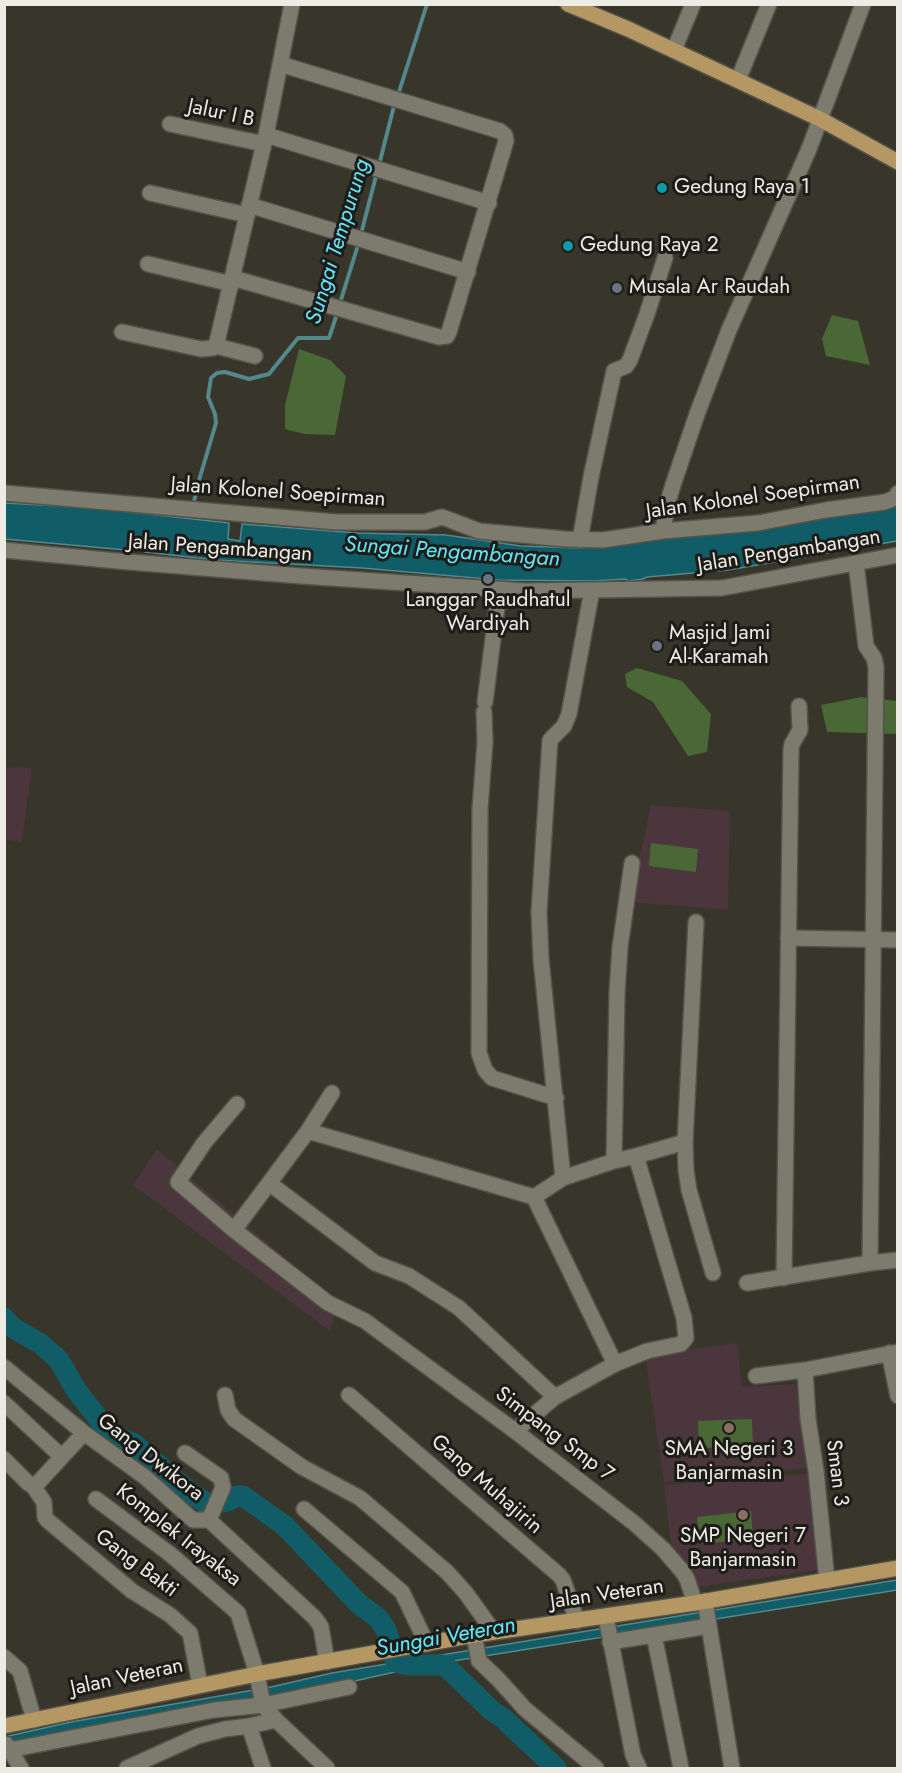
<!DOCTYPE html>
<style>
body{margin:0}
#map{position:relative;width:902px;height:1773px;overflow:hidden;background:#38352a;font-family:Jost,sans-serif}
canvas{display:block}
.frame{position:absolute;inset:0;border:6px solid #ecebe4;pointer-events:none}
</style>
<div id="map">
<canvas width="902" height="1773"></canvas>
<div class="frame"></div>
</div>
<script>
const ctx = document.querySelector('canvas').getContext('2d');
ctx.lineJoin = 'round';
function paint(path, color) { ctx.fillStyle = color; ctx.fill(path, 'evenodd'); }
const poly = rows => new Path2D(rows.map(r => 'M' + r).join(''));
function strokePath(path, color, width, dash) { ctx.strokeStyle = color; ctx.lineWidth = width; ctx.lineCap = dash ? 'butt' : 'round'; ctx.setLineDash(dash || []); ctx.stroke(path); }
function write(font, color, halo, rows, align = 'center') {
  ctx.font = font + ' Jost,sans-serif'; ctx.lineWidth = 6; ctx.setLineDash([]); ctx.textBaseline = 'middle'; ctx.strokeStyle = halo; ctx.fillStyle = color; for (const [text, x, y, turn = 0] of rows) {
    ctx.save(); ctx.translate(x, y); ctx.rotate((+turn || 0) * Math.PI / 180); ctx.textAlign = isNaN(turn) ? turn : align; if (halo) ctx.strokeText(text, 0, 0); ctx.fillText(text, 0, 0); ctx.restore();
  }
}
const education = poly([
 [5,767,32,768,22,842,5,840],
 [651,805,730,811,728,910,630,902],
 [157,1149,338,1303,330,1331,133,1185],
 [737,1343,742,1387,796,1384,809,1468,664,1482,645,1355],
 [815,1473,824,1569,691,1588,676,1558,671,1546,664,1485]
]);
const green = poly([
 [832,315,858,321,870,365,826,356,822,339],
 [299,349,330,360,346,376,335,435,304,434,285,429,285,405],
 [637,668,682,681,711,714,707,752,688,756,653,702,627,687,625,674],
 [862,697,897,701,897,734,827,732,821,705],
 [651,843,698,849,696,872,649,866],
 [752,1419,753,1447,699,1448,698,1421],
 [751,1511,753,1539,700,1544,697,1517]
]);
const water = poly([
 [5,503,94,508,229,523,228,539,240,541,242,524,357,533,446,535,521,546,581,548,753,528,898,503,897,541,728,570,647,577,643,579,628,581,626,579,592,581,498,580,362,568,216,560,145,552,146,544,128,541,126,550,5,539,5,503],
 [897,1580,897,1590,422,1666,296,1694,5,1751,4,1737,71,1722,271,1687,332,1673,897,1580]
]);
const stream = poly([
 [398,95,427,4],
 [379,165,395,102],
 [361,234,377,172],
 [340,303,359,242],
 [193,507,197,487,216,423,215,414,208,397,211,378,217,373,225,372,249,379,269,374,298,338,329,338,338,311]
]);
const river = poly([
 [4,1318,12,1327,41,1344,59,1360,76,1390,105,1427,117,1438,133,1443,193,1495,209,1504,228,1501,237,1496,243,1496,285,1526,359,1604,378,1618,386,1630,396,1662,409,1665,444,1665,452,1672,492,1711,503,1718,556,1768]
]);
const minor = poly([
 [674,50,693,4],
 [738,80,769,4],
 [170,124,264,144],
 [266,135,489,203],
 [150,193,247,215],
 [249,205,468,272],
 [148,264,232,284],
 [233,278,439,337,447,336,449,332,506,141,505,135,500,131,280,64],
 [122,332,201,349,213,348,216,346,255,356],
 [216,346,266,135,292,4],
 [4,493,336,522,425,522,442,517,479,531,565,539,603,540,663,531,758,523,826,510,885,502,895,498,898,493],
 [663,531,667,505,673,485,697,414,729,330,809,149,863,4],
 [580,540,591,477,614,371,626,366,630,360,647,314,665,258],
 [4,550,117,561,301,576,526,591,722,588,898,555],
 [856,563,866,646,874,658,876,667,870,1263],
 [485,702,499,591],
 [484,712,485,742,480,809,479,1053,485,1070,492,1078,556,1098],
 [788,938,898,940],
 [237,1104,204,1143,178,1182,234,1230,328,1303,365,1321,515,1431,634,1523,663,1549,682,1571,687,1579,695,1603],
 [308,1131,534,1197,615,1364,555,1397,515,1431],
 [685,1142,696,922],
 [636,1156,685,1142,686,1170,689,1190,713,1273],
 [614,1161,617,993,620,947,632,863],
 [563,1178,541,959,539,912,550,740,564,726,569,714,592,590],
 [269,1183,375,1263,409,1276,459,1308,555,1397],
 [534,1197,563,1178,614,1161,636,1156,684,1318,686,1338,681,1344,647,1351,615,1364],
 [234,1230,308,1131,332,1093],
 [784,1278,791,749,792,744,800,730,799,706],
 [747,1283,870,1263,898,1260],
 [889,1353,898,1396],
 [4,1367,84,1433,145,1477,193,1520,209,1520,315,1618,321,1627,327,1662],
 [805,1370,808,1419,816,1471,827,1581],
 [756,1376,805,1370,898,1352],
 [225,1395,228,1410,234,1419,302,1467,360,1498,447,1572,465,1592,494,1632],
 [349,1395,559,1575,563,1580,577,1621],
 [4,1403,62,1457],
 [185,1453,221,1478,222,1483,223,1487,209,1520],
 [4,1459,28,1483,33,1486,36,1485,84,1433],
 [33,1486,44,1502,45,1517,47,1520,132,1591,170,1615,190,1633,200,1685],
 [96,1499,170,1554,238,1613,257,1674,263,1705,276,1720,327,1768],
 [304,1509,402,1592,427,1644],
 [705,1601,732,1768],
 [606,1617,633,1755,639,1768],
 [474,1635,479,1661,498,1679,525,1709,596,1768],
 [654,1635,681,1768],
 [610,1642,709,1626],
 [4,1657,20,1671,34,1720],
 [6,1744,21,1768],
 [4,1751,214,1710,263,1705,349,1687],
 [127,1768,198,1736,225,1729,249,1726],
 [263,1768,249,1726,276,1720]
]);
const major = poly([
 [568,4,628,29,820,119,898,162],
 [4,1726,257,1674,474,1635,695,1603,898,1568]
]);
const markers = [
 [662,188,6,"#0f9aa8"],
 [568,246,6,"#0f9aa8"],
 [617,288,6,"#6b7280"],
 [488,579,6,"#6b7280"],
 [657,646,6,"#6b7280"],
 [729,1428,6,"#8d6e63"],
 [743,1515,6,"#8d6e63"]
];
const streetNames = [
 ["Jalur I B",221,114,12],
 ["Jalan Kolonel Soepirman",278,493,4],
 ["Jalan Kolonel Soepirman",753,498,-8],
 ["Jalan Pengambangan",220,549,4],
 ["Jalan Pengambangan",789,552,-9],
 ["Simpang Smp 7",554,1435,37],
 ["Gang Dwikora",150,1458,38],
 ["Sman 3",836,1473,83],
 ["Gang Muhajirin",486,1485,41],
 ["Komplek Irayaksa",178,1536,38],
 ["Gang Bakti",136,1564,37],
 ["Jalan Veteran",607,1595,-8],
 ["Jalan Veteran",127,1678,-12]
];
const poiNames = [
 ["Gedung Raya 1",674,188],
 ["Gedung Raya 2",580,246],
 ["Musala Ar Raudah",629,288],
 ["Langgar Raudhatul",488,601,"center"],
 ["Wardiyah",488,625,"center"],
 ["Masjid Jami",669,634],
 ["Al-Karamah",669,658],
 ["SMA Negeri 3",729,1450,"center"],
 ["Banjarmasin",729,1474,"center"],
 ["SMP Negeri 7",743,1537,"center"],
 ["Banjarmasin",743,1561,"center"]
];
const waterNames = [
 ["Sungai Tempurung",339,242,-73],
 ["Sungai Pengambangan",452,553,4],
 ["Sungai Veteran",446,1638,-10]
];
paint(education, '#4a363c');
paint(green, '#4a6835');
paint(water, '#115d67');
strokePath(water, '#53888c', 1.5);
strokePath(stream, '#53888c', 4);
strokePath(river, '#115d67', 21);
strokePath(minor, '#545249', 18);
strokePath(major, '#545249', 18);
strokePath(minor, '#7d7a6e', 15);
strokePath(major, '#b49762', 15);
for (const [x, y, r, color] of markers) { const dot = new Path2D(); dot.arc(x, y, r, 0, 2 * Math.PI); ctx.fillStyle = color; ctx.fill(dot); strokePath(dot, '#1e1c18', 2); }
write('21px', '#ecebe4', '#1e1c18', streetNames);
write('21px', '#ecebe4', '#1e1c18', poiNames, 'left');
write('italic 22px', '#62e7fa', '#1e1c18', waterNames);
</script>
